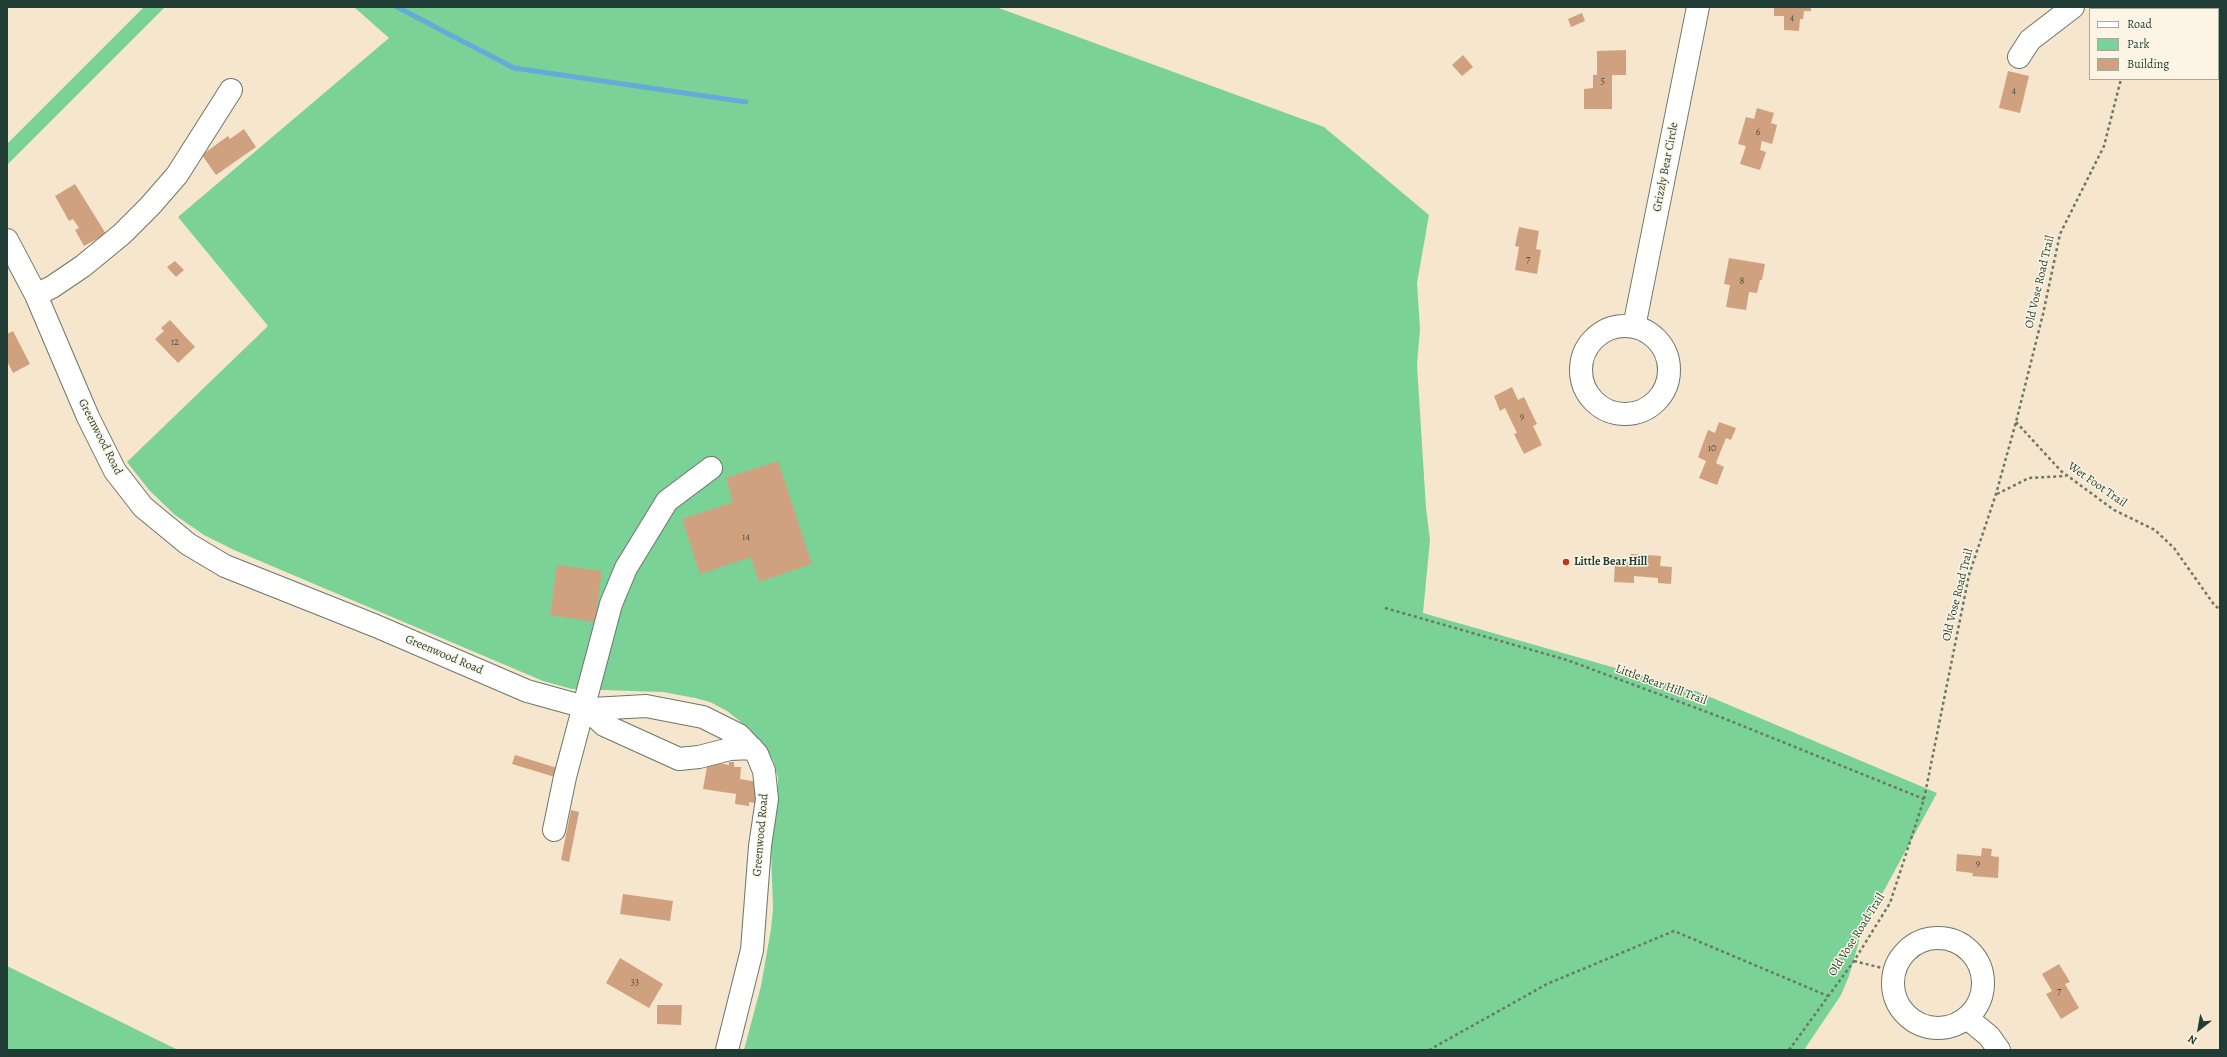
<!DOCTYPE html>
<style>
body{margin:0}
#map{position:relative;width:2227px;height:1057px;overflow:hidden;background:#f6e6cd;font-family:Alegreya,serif}
canvas{display:block}
.frame{position:absolute;inset:0;border:8px solid #1f3d34;pointer-events:none}
.legend{position:absolute;left:2089px;top:8px;width:130px;height:72px;box-sizing:border-box;background:#fcf5e5;border:1px solid #a4ab9e;margin:0;padding:5px 7px;list-style:none;font-size:12px;color:#1f3d34}
.legend li{display:flex;align-items:center;gap:8px;height:20px}
.legend b{width:20px;border:1px solid #a4ab9e}
.north{position:absolute;left:2179px;top:1009px;width:40px;height:40px;-webkit-text-stroke:3px #fcf5e5;paint-order:stroke;rotate:211deg;font-size:11px;font-weight:700;line-height:16px;text-align:center;color:#1f3d34}
.north::after{content:'';display:block;margin:auto;width:14px;height:18px;background:#1f3d34;clip-path:polygon(50% 0,100% 100%,50% 72%,0 100%)}
</style>
<div id="map">
<canvas width="2227" height="1057"></canvas>
<div class="frame"></div>
<ul class="legend">
<li><b style="height:5px;background:#fff"></b>Road</li>
<li><b style="height:11px;background:#7bd296"></b>Park</li>
<li><b style="height:11px;background:#d0a17f"></b>Building</li>
</ul>
<div class="north">N</div>
</div>
<script>
const ctx = document.querySelector('canvas').getContext('2d');
ctx.lineJoin = 'round';
function paint(path, color) { ctx.fillStyle = color; ctx.fill(path, 'evenodd'); }
const poly = rows => new Path2D(rows.map(r => 'M' + r).join(''));
function strokePath(path, color, width, dash) { ctx.strokeStyle = color; ctx.lineWidth = width; ctx.lineCap = dash ? 'butt' : 'round'; ctx.setLineDash(dash || []); ctx.stroke(path); }
function write(font, color, halo, rows, align = 'center') {
  ctx.font = font + ' Alegreya,serif'; ctx.lineWidth = 3; ctx.setLineDash([]); ctx.textBaseline = 'middle'; ctx.strokeStyle = halo; ctx.fillStyle = color; for (const [text, x, y, turn = 0] of rows) {
    ctx.save(); ctx.translate(x, y); ctx.rotate((+turn || 0) * Math.PI / 180); ctx.textAlign = isNaN(turn) ? turn : align; if (halo) ctx.strokeText(text, 0, 0); ctx.fillText(text, 0, 0); ctx.restore();
  }
}
const green = poly([
 [144,7,165,7,7,165,7,144],
 [354,7,996,7,1324,127,1429,215,1417,283,1420,329,1417,365,1426,508,1430,540,1423,613,1696,691,1937,793,1862,931,1849,976,1841,995,1804,1050,744,1050,761,986,771,929,773,909,771,850,778,799,778,777,773,760,750,729,727,711,710,702,695,698,663,692,572,689,543,681,234,550,204,535,175,515,149,490,127,462,268,326,178,217,389,38],
 [7,966,178,1050,7,1050]
]);
const stream = poly([
 [397,7,514,68,746,102]
]);
const building = poly([
 [1774,7,1811,7,1811,11,1804,11,1803,19,1800,19,1799,31,1784,30,1784,16,1774,16],
 [1582,13,1585,21,1571,27,1568,19],
 [1626,50,1626,75,1612,75,1612,109,1584,109,1584,89,1593,88,1593,75,1597,75,1597,51],
 [1463,55,1473,67,1462,76,1452,65],
 [2008,71,2029,76,2020,113,1999,108],
 [1757,108,1774,113,1771,123,1777,125,1772,144,1762,141,1760,150,1766,152,1760,170,1740,164,1746,146,1738,144,1746,117,1754,119],
 [244,129,256,147,216,175,202,155,228,136,230,139],
 [75,184,106,234,84,246,75,230,79,228,73,219,69,221,55,196],
 [1519,227,1539,231,1536,249,1541,250,1537,274,1515,270,1519,247,1515,246],
 [1729,258,1765,264,1762,280,1760,280,1757,293,1749,292,1746,310,1726,307,1730,285,1724,284],
 [175,261,184,270,176,277,167,267],
 [170,320,195,347,178,363,155,339,164,331,161,328],
 [13,331,30,364,13,373,7,361,7,334],
 [1512,387,1518,400,1524,397,1537,424,1533,426,1542,445,1524,454,1514,434,1517,433,1505,408,1500,411,1494,396],
 [1719,422,1736,428,1731,440,1726,438,1716,463,1724,467,1717,485,1699,478,1706,461,1698,457,1708,430,1715,433],
 [778,461,812,564,759,582,751,557,700,574,682,519,733,502,726,478],
 [1631,554,1661,556,1660,566,1672,567,1671,584,1658,583,1658,578,1634,576,1634,583,1614,582,1615,561,1631,562],
 [557,565,602,571,595,622,550,615],
 [515,755,557,768,555,777,512,764],
 [708,761,729,765,729,762,734,762,734,767,741,767,740,779,764,783,761,804,749,802,749,806,735,804,736,794,703,789],
 [571,810,579,812,569,862,561,860],
 [1982,848,1992,849,1991,856,1999,857,1998,878,1972,876,1973,873,1956,871,1957,854,1981,856],
 [623,894,673,901,670,921,620,914],
 [620,958,663,984,649,1008,606,983],
 [2059,964,2070,982,2065,984,2079,1008,2061,1019,2046,994,2052,991,2042,974],
 [657,1005,682,1005,681,1025,657,1024]
]);
const path = poly([
 [2125,9,2125,7],
 [2193,9,2194,7],
 [2016,422,2061,471,2114,510,2155,530,2174,548,2215,606,2220,609],
 [1997,494,2029,478,2066,476],
 [1385,608,1567,660,1723,718,1924,799],
 [1854,961,1894,971],
 [1429,1050,1547,984,1674,931,1828,996],
 [1789,1050,1854,961,1890,903,1924,799,1969,575,1996,494,2016,422,2043,314,2060,234,2104,146,2121,79]
]);
const minor = poly([
 [2019,57,2030,40,2073,7],
 [7,240,36,295,88,417,115,471,143,507,188,544,225,566,376,626,527,691,592,709,646,706,703,717,739,735,757,754,764,771,767,799,760,846,752,950,727,1050],
 [36,295,52,287,83,266,122,234,150,206,177,175,231,90],
 '1581 370a44 44 0 1 1 88 0a44 44 0 1 1-88 0Z',
 [1634,327,1698,7],
 [585,707,604,725,679,759,699,757,730,749,752,748],
 [554,830,565,777,611,604,626,568,667,501,711,468],
 '1893 983a45 45 0 1 1 90 0a45 45 0 1 1-90 0Z',
 [1967,1018,1989,1036,1999,1050]
]);
const markers = [
 [1566,562,4,"#c8321e"]
];
const numberNames = [
 ["4",1792,19],
 ["5",1603,82],
 ["4",2014,92],
 ["6",1758,133],
 ["7",1528,260],
 ["8",1742,282],
 ["12",175,343],
 ["9",1522,417],
 ["10",1712,449],
 ["14",746,538],
 ["9",1978,864],
 ["33",635,983],
 ["7",2059,992]
];
const streetNames = [
 ["Grizzly Bear Circle",1666,167,-79],
 ["Old Vose Road Trail",2040,282,-77],
 ["Greenwood Road",100,437,63],
 ["Wet Foot Trail",2097,485,35],
 ["Old Vose Road Trail",1958,595,-76],
 ["Greenwood Road",444,655,23],
 ["Little Bear Hill Trail",1661,685,20],
 ["Greenwood Road",761,835,-85],
 ["Old Vose Road Trail",1857,935,-58]
];
const poiNames = [
 ["Little Bear Hill",1574,562]
];
paint(green, '#7bd296');
strokePath(stream, '#62acda', 5);
paint(building, '#d0a17f');
strokePath(minor, '#6a786a', 24);
strokePath(path, '#6a786a', 2.5, [3, 3]);
strokePath(minor, '#fff', 22);
for (const [x, y, r, color] of markers) { const dot = new Path2D(); dot.arc(x, y, r, 0, 2 * Math.PI); ctx.fillStyle = color; ctx.fill(dot); strokePath(dot, '#fcf5e5', 1.5); }
write('10px', '#4b5647', null, numberNames);
write('12px', '#1f3d34', '#fcf5e5', streetNames);
write('bold 12px', '#1f3d34', '#fcf5e5', poiNames, 'left');
</script>
